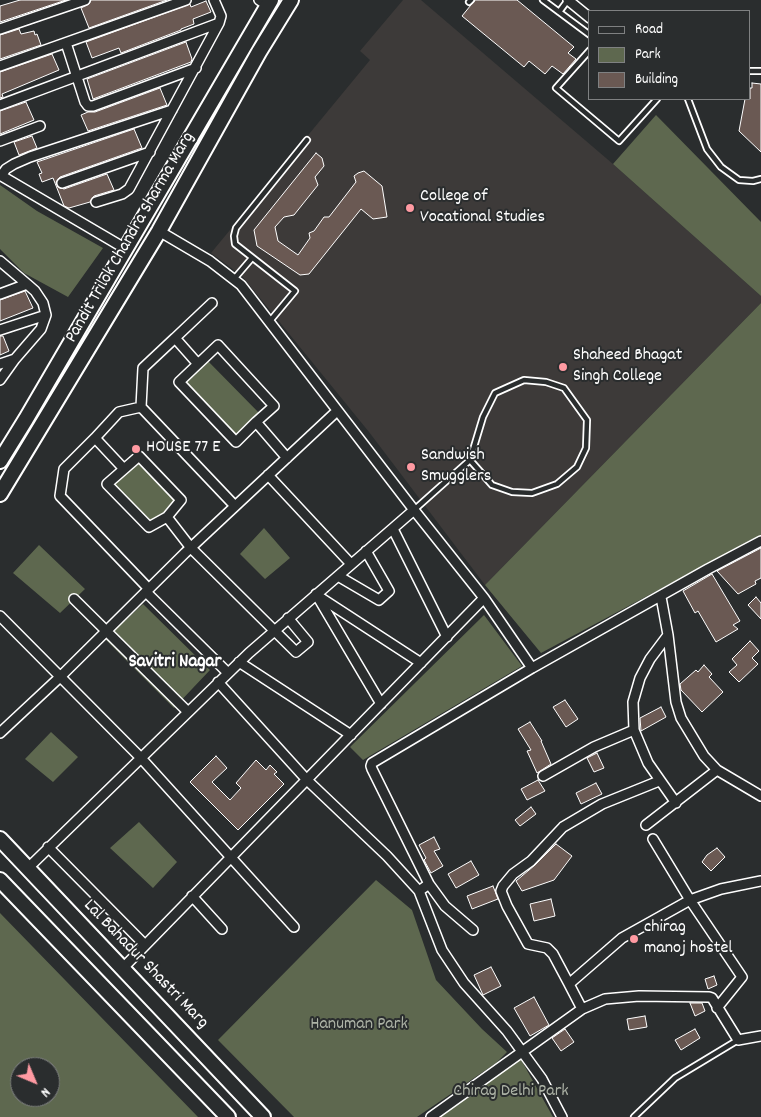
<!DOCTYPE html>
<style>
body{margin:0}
#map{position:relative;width:761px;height:1117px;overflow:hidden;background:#2a2d2e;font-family:Dekko,sans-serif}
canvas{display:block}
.legend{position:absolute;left:588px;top:10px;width:162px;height:90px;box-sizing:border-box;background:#2a2d2e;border:1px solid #7f8182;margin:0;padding:6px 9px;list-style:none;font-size:15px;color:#fff}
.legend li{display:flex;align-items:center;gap:10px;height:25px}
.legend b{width:25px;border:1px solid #7f8182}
.north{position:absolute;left:10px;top:1057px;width:50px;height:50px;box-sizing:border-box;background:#2a2d2e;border:1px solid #7f8182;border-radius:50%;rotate:135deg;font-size:14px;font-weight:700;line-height:20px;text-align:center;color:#fff}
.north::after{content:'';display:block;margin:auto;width:18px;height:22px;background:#ff9aa2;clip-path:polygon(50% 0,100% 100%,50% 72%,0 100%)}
</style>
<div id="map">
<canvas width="761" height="1117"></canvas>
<ul class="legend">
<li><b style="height:6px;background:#2a2d2e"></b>Road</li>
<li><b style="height:14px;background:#5e684f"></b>Park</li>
<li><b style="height:14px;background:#6a5953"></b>Building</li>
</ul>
<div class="north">N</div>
</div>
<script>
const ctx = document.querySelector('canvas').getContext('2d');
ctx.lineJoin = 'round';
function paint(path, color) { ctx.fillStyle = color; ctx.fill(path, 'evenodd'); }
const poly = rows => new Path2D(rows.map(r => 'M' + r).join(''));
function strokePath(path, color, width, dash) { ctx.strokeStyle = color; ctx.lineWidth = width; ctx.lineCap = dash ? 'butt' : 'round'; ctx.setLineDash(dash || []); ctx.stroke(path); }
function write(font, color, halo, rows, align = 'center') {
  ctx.font = font + ' Dekko,sans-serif'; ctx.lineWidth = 4; ctx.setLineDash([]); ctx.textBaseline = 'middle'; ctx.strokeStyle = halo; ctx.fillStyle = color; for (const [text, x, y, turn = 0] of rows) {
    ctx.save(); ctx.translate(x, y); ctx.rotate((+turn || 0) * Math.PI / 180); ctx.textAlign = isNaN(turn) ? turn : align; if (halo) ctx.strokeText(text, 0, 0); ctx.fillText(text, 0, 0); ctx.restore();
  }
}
const built = poly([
 [403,0,421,0,613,164,761,296,761,303,485,585,369,432,242,276,211,253,370,60,360,51]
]);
const green = poly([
 [656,115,761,222,761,296,613,164],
 [0,185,37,211,103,248,68,297,24,273,0,249],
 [761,303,761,535,541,653,485,585],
 [203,356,262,416,236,442,179,382],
 [134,458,176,501,149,527,107,484],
 [264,528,290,558,265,579,240,554],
 [39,545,85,589,60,613,13,573],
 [143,604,210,670,174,708,105,639],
 [484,615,522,666,363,760,350,747],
 [51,732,78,757,53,782,25,759],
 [139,822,177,862,153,888,110,848],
 [376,880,412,910,436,980,482,1029,507,1052,496,1063,417,1117,294,1117,218,1040],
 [0,913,198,1117,0,1117],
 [20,1067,50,1067,50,1097,20,1097],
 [519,1056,553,1117,439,1117]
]);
const building = poly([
 [20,0,66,0,0,22,0,6,20,0],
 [91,0,167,0,89,28,81,8,89,4,91,0],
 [475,0,517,0,574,47,568,53,576,59,563,74,552,66,545,74,529,61,524,67,462,16,475,0],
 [206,1,211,12,193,19,194,24,181,29,181,30,121,53,119,48,92,58,86,42,190,4,191,7,206,1],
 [19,29,21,34,34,31,35,35,37,34,41,45,0,59,0,35,19,29],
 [186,42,192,59,191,62,93,99,87,79,186,42],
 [52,54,59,70,2,94,3,97,0,98,0,72,52,54],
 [752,83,761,84,761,152,739,131,745,99,750,99,750,88,752,88,752,83],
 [160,88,167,105,88,131,81,115,88,112,95,112,160,88],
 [26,102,34,120,0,134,0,111,26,102],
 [134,129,142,148,60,177,56,182,58,187,64,189,107,174,114,190,94,196,90,202,69,208,64,206,53,178,42,182,39,174,42,173,37,162,134,129],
 [32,136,37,148,19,155,14,142,32,136],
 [316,153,322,158,324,166,315,177,318,185,294,215,284,217,275,227,278,241,298,255,310,238,309,233,314,231,324,217,329,217,356,182,354,176,358,173,364,171,382,186,387,217,373,219,361,209,309,274,300,275,257,246,254,230,316,153],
 [25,291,33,308,0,321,0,300,25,291],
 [0,336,3,336,9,351,0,355,0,336],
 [761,548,761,578,755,581,756,584,738,594,717,571,761,548],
 [712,574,740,621,733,625,738,629,716,642,698,611,695,613,683,591,712,574],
 [756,597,761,603,761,619,748,605,756,597],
 [750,641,759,651,752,658,758,664,739,682,729,672,737,665,732,659,750,641],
 [704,665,712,674,709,677,723,692,702,712,681,690,680,684,696,670,698,672,704,665],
 [565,700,578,719,566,727,553,707,565,700],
 [661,707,666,717,641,731,640,718,661,707],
 [530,722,542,741,541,741,551,764,537,773,527,751,531,750,518,729,530,722],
 [597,753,604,768,594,772,587,758,597,753],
 [216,756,227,768,212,782,230,800,241,788,236,783,256,760,266,770,270,765,277,772,274,774,284,784,238,830,190,782,216,756],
 [538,780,545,791,527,800,521,789,538,780],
 [596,783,602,794,581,804,576,793,596,783],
 [531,807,536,814,520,826,515,820,531,807],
 [434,837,440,849,434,851,443,866,431,873,424,860,426,858,419,845,434,837],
 [556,844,572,856,554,880,522,891,516,881,535,865,556,844],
 [717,848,725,857,711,871,702,862,707,855,717,848],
 [471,861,479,875,456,888,448,874,471,861],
 [493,886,498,899,472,909,467,896,493,886],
 [551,899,555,916,534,921,530,904,551,899],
 [491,967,501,986,483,995,474,975,491,967],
 [714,976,717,985,708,989,705,979,714,976],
 [534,997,549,1025,530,1036,514,1008,534,997],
 [690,1003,702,1003,705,1011,695,1016,690,1003],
 [645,1016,647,1027,629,1030,627,1019,645,1016],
 [565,1029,574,1042,561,1051,552,1038,565,1029],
 [695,1029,700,1038,681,1050,675,1040,695,1029]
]);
const service = poly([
 [543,0,590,35],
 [469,2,471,0],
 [559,12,568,0],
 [590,50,556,88,619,141,657,99],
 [750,71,761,71],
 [688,99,707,149,721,167,739,180,753,181,761,179],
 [234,279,252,258],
 [270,321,295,291,235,244,234,236,236,228,307,140],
 [414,510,470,460,492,485,512,492,532,493,557,484,577,467,586,448,587,420,564,388,546,382,524,380,495,393,483,417,470,460],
 [634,1117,675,1078,738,1040]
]);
const minor = poly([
 [259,0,267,5],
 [568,0,590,18],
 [0,29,85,0],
 [66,43,85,102,88,106,93,106,196,68],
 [0,66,186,0],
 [0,105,219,23],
 [0,141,40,126],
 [0,175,126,249],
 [1,176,6,169,14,164,30,157,172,110],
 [62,183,150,152],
 [96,202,122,194,129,189,219,23,221,16,214,0],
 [159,231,210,261,241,285,414,510,484,598,532,668],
 [0,261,27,284],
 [0,294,27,284,35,291,43,303,46,315,41,329,15,359,0,380],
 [0,330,46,315],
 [175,338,212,303],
 [0,364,15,359],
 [141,407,143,368,175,338,198,364],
 [256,422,236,442,179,382,218,345,274,406,256,422,287,458],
 [95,438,119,412,141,407,235,506],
 [124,469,95,438,64,469,60,496,149,589],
 [268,475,351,564],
 [167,517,149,527,107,484,139,456,181,500,167,517,191,548,296,652,308,642,288,618],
 [393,529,447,637],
 [338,576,379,600,389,591,366,551],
 [146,592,228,673],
 [316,594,381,704],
 [318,596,421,663],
 [661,597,668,635,676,702,681,718,704,756,717,770,761,796],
 [74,599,188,712],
 [0,616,141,758,294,927],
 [239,662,351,735],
 [218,682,307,780,387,856,419,891,442,950,464,983,507,1031,542,1079,562,1117],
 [634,730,648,763,676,803],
 [0,733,60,677,185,553,337,411],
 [543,776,594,747,634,730,633,702,640,678,650,659,668,635],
 [646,825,717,770],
 [653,839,690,900,742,977,717,1008],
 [48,847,145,945],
 [27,869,249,653,414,510],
 [429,884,445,906,473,930],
 [419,891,429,884,372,769,371,766,372,763,532,668,708,569,761,541],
 [192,896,222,929],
 [122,969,484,598],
 [569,984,553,954,547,948,528,944,507,906,501,891,503,886,513,874,531,861,563,827,602,804,659,781],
 [582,1009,569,984,622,938,690,900,721,889,761,881],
 [431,1117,582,1009,605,999,639,996,709,997,712,998,738,1040,761,1036]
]);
const secondary = poly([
 [0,461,26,419,271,0],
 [0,494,159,231,259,52,291,0],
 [0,839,263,1117],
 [0,880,228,1117]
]);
const markers = [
 [410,208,5,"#ff9aa2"],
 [563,367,5,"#ff9aa2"],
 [136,449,5,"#ff9aa2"],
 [411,467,5,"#ff9aa2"],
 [634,939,5,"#ff9aa2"]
];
const poiNames = [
 ["College of",420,198],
 ["Vocational Studies",420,219],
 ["Shaheed Bhagat",573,357],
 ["Singh College",573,378],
 ["HOUSE 77 E",146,449],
 ["Sandwish",421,457],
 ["Smugglers",421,478],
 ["chirag",644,929],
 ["manoj hostel",644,950]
];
const streetNames = [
 ["Pandit Trilok Chandra Sharma Marg",131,238,-60],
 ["Lal Bahadur Shastri Marg",145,965,46]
];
const parkNames = [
 ["Hanuman Park",359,1026],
 ["Chirag Delhi Park",511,1093]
];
const neighbourhoodNames = [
 ["Savitri Nagar",175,663]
];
paint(built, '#3d3a39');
paint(green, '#5e684f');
paint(building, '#6a5953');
strokePath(building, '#fff', 1);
strokePath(service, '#fff', 8);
strokePath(minor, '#fff', 12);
strokePath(secondary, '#fff', 18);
strokePath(service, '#2a2d2e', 4.5);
strokePath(minor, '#2a2d2e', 9);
strokePath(secondary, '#2a2d2e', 14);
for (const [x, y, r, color] of markers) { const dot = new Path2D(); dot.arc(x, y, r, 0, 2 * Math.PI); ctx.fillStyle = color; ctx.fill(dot); strokePath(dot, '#2a2d2e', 2); }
write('18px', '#fff', '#2a2d2e', poiNames, 'left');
write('18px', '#fff', '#2a2d2e', streetNames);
write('18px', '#aeb4a7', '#2a2d2e', parkNames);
write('bold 19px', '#fff', '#2a2d2e', neighbourhoodNames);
</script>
